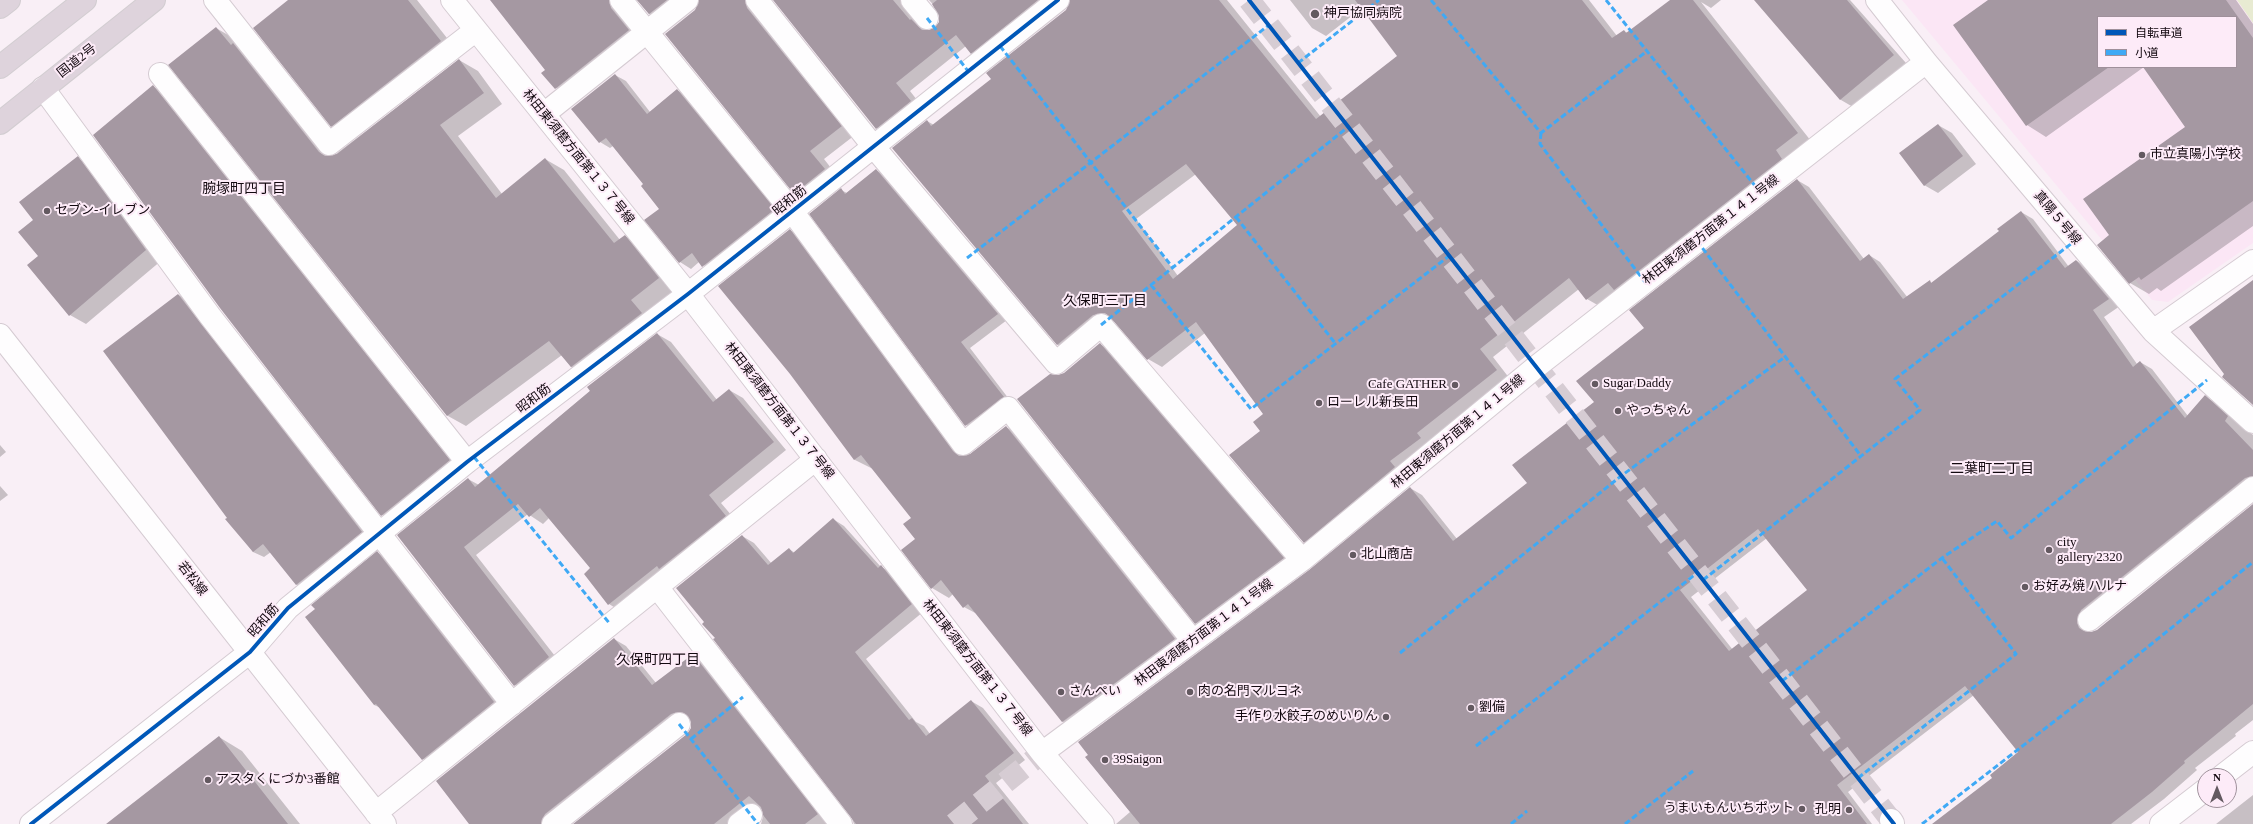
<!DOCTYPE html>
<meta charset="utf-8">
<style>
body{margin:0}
#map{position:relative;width:2253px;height:824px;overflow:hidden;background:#f9eff6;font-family:"Times New Roman","Noto Sans JP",serif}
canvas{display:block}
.legend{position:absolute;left:2097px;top:16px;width:140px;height:52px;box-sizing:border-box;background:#fdebf8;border:1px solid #9f909b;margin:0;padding:5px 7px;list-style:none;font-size:12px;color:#12080f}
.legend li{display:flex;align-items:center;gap:8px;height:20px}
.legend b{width:20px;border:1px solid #9f909b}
.north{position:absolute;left:2197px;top:768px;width:40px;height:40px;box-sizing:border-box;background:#fdebf8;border:1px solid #9f909b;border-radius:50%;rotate:0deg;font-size:11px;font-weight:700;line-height:16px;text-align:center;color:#12080f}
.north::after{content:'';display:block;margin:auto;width:14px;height:18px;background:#635960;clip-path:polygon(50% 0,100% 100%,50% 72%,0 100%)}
</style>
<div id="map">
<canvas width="2253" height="824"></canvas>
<ul class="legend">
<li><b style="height:5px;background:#0057b8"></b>自転車道</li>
<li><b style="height:5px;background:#3fa9f5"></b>小道</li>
</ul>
<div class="north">N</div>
</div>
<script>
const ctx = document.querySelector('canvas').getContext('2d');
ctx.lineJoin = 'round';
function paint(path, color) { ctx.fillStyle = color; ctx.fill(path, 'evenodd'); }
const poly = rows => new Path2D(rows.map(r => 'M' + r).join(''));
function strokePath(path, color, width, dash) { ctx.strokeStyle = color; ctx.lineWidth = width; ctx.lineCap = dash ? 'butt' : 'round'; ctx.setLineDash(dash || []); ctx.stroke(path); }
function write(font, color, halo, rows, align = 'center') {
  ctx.font = font + ' "Times New Roman","Noto Sans JP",serif'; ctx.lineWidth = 4; ctx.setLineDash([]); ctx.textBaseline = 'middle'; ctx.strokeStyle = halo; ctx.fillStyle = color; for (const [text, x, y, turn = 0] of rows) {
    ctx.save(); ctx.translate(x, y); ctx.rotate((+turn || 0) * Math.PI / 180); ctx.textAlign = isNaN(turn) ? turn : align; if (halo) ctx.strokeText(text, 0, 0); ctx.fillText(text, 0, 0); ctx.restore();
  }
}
const built = poly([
 [1902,0,2253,0,2253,243,2168,302,2152,300],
 [2098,17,2236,17,2236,67,2098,67]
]);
const green = poly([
 [2237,0,2253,0,2253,23]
]);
const shadow = poly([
 [290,0,417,0,458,52,350,136,332,126],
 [491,0,626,0,643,38,570,97,556,88,547,70],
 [637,0,691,0,663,22,649,14],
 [700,0,762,0,855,135,824,159,838,177,809,201,795,193,696,10],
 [774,0,918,0,916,17,929,31,936,28,940,22,938,10,929,0,1062,0,985,61,971,53,966,46,910,91,924,109,891,136,877,128],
 [1071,0,1227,0,1321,117,1398,56,1362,8,1326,36,1312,28,1290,0,1589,0,1617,36,1624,31,1628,33,1672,0,1721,0,1711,8,1701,2,1811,141,1601,307,1587,299,1579,289,1493,357,1510,379,1318,550,1304,542,1261,431,1265,414,1205,333,1162,367,1148,359,1116,321,1107,323,1072,353,1058,345,893,148,927,121,934,125,993,80,1067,10],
 [1196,174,1239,225,1178,276,1136,219],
 [1755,0,1850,0,1906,63,1853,107,1841,100],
 [1990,0,2236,0,2253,24,2253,226,2161,291,2157,288,2149,294,2130,283,2111,236,2187,127,2144,67,2236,67,2236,17,2098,17,2098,67,2144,67,2046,137,2027,125,1955,25],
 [216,28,235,39,252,55,332,157,459,60,478,71,502,104,458,136,502,194,545,159,564,170,620,240,625,236,644,247,678,290,590,377,571,367,562,355,466,426,448,416],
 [615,75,626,81,650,112,677,90,688,96,784,216,714,272,699,262,691,269,680,262,646,220,660,209,644,184,613,146,610,148,600,142],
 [153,87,163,92,458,466,391,520,382,515],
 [1938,125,1952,133,1976,164,1938,193,1924,185],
 [78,158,94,167,162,260,86,324,70,315,52,293,39,257,34,221],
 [876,170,886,176,1007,320,970,348,1012,403,976,431,966,425,811,214,841,190,847,193],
 [1797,180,1809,187,1864,259,1869,255,1880,262,1908,298,1930,282,1932,283,2000,232,2021,212,2033,219,2069,267,2077,261,2088,268,2120,306,2104,317,2137,364,2140,362,2152,369,2188,416,2205,397,2217,403,2253,435,2253,488,2088,629,2090,634,2097,631,2253,505,2253,720,2235,734,2236,736,2195,768,2197,770,2164,799,2131,824,1934,824,1993,778,2019,752,1974,695,1848,792,1872,824,1116,824,1130,812,1086,757,1410,488,1422,495,1457,539,1528,483,1595,402,1645,328],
 [1767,538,1809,590,1733,650,1691,597],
 [790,230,807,240,965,456,971,455,1006,427,1023,437,1192,649,1080,732,1063,722,979,615,964,607,953,594,949,598,932,588,916,539,912,518,873,469,855,460,791,374],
 [179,295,189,301,372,538,307,591,297,585,271,552,264,557,253,552,228,518],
 [657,334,671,342,717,400,729,390,743,398,786,450,721,503,738,523,622,612,609,604,585,574,592,569,549,518,543,524,528,514,476,555,562,665,528,693,515,685,398,536,468,479,479,485],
 [1100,344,1110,350,1293,564,1206,629,1196,623,1065,373],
 [0,445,6,452,0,457],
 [0,486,8,495,0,501],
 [833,519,844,526,881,567,893,573,923,612,866,659,916,722,924,726,930,734,971,701,983,708,1025,760,996,783,1029,824,854,824,742,536,754,543,772,564,789,549,795,553],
 [377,552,388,559,504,708,433,765,423,759,381,708,374,705],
 [614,639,626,646,656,683,693,655,705,662,831,824,761,824,764,813,761,809,741,824,575,824,688,734,692,728,690,719,683,720,556,824,473,824],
 [219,737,242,751,300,824,107,824],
 [2253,795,2253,824,2216,824]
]);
const building = poly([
 [288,0,408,0,441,41,331,127,253,28],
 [490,0,609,0,611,8,629,30,555,89,541,73,545,70],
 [637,0,667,0,649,14],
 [699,0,745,0,747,8,842,126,810,151,825,169,794,194,665,34,695,10],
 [773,0,893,0,910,20,911,19,922,30,929,30,935,27,939,22,939,16,932,4,937,0,1038,0,971,54,956,35,896,83,911,101,876,129],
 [1070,0,1219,0,1316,119,1397,56,1355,0,1582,0,1612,38,1624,30,1626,33,1670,0,1693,0,1798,133,1776,150,1782,159,1614,290,1608,283,1586,300,1569,278,1480,349,1497,370,1417,433,1421,438,1390,461,1395,467,1304,543,1229,455,1260,431,1253,422,1263,414,1196,322,1147,360,1110,317,1105,313,1093,315,1057,345,892,148,927,120,931,126,991,79,986,73,1066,10],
 [1186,164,1237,225,1173,279,1122,211],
 [1754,0,1847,0,1894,55,1840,100],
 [1988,0,2226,0,2253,38,2253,201,2141,280,2139,277,2129,284,2097,245,2109,235,2083,199,2185,127,2143,67,2236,67,2236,17,2098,17,2098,67,2109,67,2026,126,1953,25],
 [216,27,231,45,233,43,319,152,325,156,337,154,459,59,484,93,440,125,496,198,545,158,614,243,625,235,659,278,631,300,642,313,571,367,549,341,447,416,168,65],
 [615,74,647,114,677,89,775,209,702,267,692,253,679,263,644,220,659,209,641,186,643,184,606,138,599,143,571,109],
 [153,85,450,460,381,516,220,308,93,135],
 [1938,124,1963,156,1924,186,1899,153],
 [78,156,146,250,69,316,27,265,38,256,18,232,33,220,19,202],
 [876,169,998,314,961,342,1004,397,965,426,809,214,841,188,845,194],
 [1797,179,1860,261,1869,254,1903,299,1930,280,1931,283,1999,231,1997,229,2021,211,2065,268,2076,260,2109,299,2093,310,2133,367,2140,361,2185,418,2205,395,2228,416,2225,421,2253,450,2253,476,2245,478,2081,610,2077,622,2079,628,2084,631,2091,632,2097,630,2253,504,2253,704,2184,761,2185,763,2152,792,2111,824,1932,824,1992,778,1990,775,2018,752,1965,686,1837,785,1867,824,1140,824,1085,757,1088,755,1078,742,1309,570,1410,487,1453,541,1527,483,1512,465,1594,402,1576,381,1644,328,1629,310],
 [1758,529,1807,590,1729,651,1680,590],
 [790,229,953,451,959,456,970,454,1006,426,1175,639,1062,722,968,604,963,608,941,580,931,589,901,550,915,539,903,524,911,518,861,455,854,460,790,374,718,286],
 [2253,280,2253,405,2222,377,2224,374,2189,327],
 [178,294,362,532,296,585,263,544,253,552,225,519,227,518,103,351],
 [657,333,713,402,729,389,774,442,709,495,726,516,659,569,657,566,608,605,584,574,590,568,540,508,529,517,518,504,464,547,549,657,514,686,397,535,468,478,475,487,590,391,587,387],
 [1100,343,1284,558,1195,624,1017,399,1050,374,1058,375,1064,373],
 [833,518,878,568,881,565,912,604,855,652,909,720,912,718,926,736,971,700,1014,753,985,776,1023,824,856,824,713,639,715,638,702,624,704,622,676,588,742,535,768,565,789,548,793,553],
 [377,551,494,702,422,760,376,704,374,705,305,617,315,609,311,605],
 [614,638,652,685,693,654,818,814,805,824,770,824,763,815,761,807,749,796,714,824,573,824,687,734,691,728,691,722,684,713,678,712,671,714,545,814,541,824,469,824,436,781],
 [219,736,288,824,106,824]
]);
const minorTunnel = poly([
 [1249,0,1894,824],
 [954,824,1042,753]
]);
const minor = poly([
 [215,0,329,144,476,30],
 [452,0,688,294,1042,753,1103,824],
 [621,0,792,211,963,444,1008,408,1193,641],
 [757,0,873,146,1056,363,1101,325,1302,560],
 [912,0,927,18],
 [1877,0,1926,62,2153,331,2253,422],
 [160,74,467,462],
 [43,88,210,316,512,704],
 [544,114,687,0],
 [2153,331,2253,261],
 [0,335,385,824],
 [657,587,841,824],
 [2089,620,2253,488],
 [1042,753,1302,560,1536,367,1926,62],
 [2222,776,2253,752],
 [376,813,816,459],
 [1891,820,1893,823],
 [31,824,250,652,288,608,467,462,688,294,1058,0],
 [553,824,679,724],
 [739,824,751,815],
 [2161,824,2205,790]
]);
const highway = poly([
 [0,7,9,0],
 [0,67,85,0],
 [0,123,154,0]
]);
const quiet = poly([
 [1431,0,1541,133,1647,51],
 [1606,0,1760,192],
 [927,18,968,71],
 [1000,46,1173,268],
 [1298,63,1379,0],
 [1541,133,1540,144,1645,282],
 [1236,217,1335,343],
 [1697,241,1861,456],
 [967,258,1269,25],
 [1151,285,1251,409,1449,256],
 [1101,325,1348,127],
 [474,457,610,624],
 [1703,580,1920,410,1895,379,2076,240],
 [1400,653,1621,476,1785,357],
 [1782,681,1942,558,1997,521,2011,538,2207,380],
 [679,724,758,824],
 [691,739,743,697],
 [1476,746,1697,573],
 [1858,778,2016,654,1942,558],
 [1511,824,1527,811],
 [1625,824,1693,771],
 [1922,824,2087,696,2253,562]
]);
const cycleway = poly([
 [1249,0,1894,824],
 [31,824,250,652,288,608,467,462,688,294,1058,0]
]);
const markers = [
 [1315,14,5,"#635960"],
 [2142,155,4,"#635960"],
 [47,211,4,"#635960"],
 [1595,384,4,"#635960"],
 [1455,385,4,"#635960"],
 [1319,403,4,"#635960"],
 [1618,411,4,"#635960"],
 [2049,550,4,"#635960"],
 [1353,555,4,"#635960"],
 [2025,587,4,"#635960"],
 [1061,692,4,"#635960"],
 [1190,692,4,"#635960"],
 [1471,708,4,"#635960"],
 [1386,717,4,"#635960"],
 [1105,760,4,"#635960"],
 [208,780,4,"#635960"],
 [1802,809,4,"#635960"],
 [1849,810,4,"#635960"]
];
const poiNames = [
 ["神戸協同病院",1324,14],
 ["市立真陽小学校",2150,155],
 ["セブン-イレブン",55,211],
 ["Sugar Daddy",1603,384],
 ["Cafe GATHER",1447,385,"right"],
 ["ローレル新長田",1327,403],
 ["やっちゃん",1626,411],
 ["city",2057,543],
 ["gallery 2320",2057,558],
 ["北山商店",1361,555],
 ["お好み焼 ハルナ",2033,587],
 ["さんぺい",1069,692],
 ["肉の名門マルヨネ",1198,692],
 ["劉備",1479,708],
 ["手作り水餃子のめいりん",1378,717,"right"],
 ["39Saigon",1113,760],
 ["アスタくにづか3番館",216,780],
 ["うまいもんいちポット",1794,809,"right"],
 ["孔明",1841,810,"right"]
];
const streetNames = [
 ["国道2号",77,61,-38],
 ["林田東須磨方面第１３７号線",578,157,51],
 ["昭和筋",790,201,-39],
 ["真陽５号線",2057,218,50],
 ["林田東須磨方面第１４１号線",1711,230,-38],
 ["昭和筋",534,399,-37],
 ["林田東須磨方面第１３７号線",779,411,52],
 ["林田東須磨方面第１４１号線",1458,432,-40],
 ["若松線",192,579,52],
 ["昭和筋",264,621,-49],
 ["林田東須磨方面第１４１号線",1204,633,-37],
 ["林田東須磨方面第１３７号線",977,668,52]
];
const neighbourhoodNames = [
 ["腕塚町四丁目",244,189],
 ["久保町三丁目",1105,301],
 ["二葉町二丁目",1992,469],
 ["久保町四丁目",658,660]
];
paint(built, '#fbe6f5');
paint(green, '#e8ebd2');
paint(shadow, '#0003');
paint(building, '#a598a2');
strokePath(minorTunnel, '#d6ccd3', 22, [22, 11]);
strokePath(minor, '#d5cbd2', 24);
strokePath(highway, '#d2cdd1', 24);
strokePath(minor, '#fefdfe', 22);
strokePath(highway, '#ded3dc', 22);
strokePath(quiet, '#3fa9f5', 3, [6, 3]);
strokePath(cycleway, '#0057b8', 4);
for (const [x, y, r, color] of markers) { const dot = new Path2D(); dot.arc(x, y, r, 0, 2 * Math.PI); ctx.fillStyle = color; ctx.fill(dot); strokePath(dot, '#fdebf8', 1.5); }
write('13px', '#12080f', '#fdebf8', poiNames, 'left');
write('13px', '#12080f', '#fdebf8', streetNames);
write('14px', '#12080f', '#fdebf8', neighbourhoodNames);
</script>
